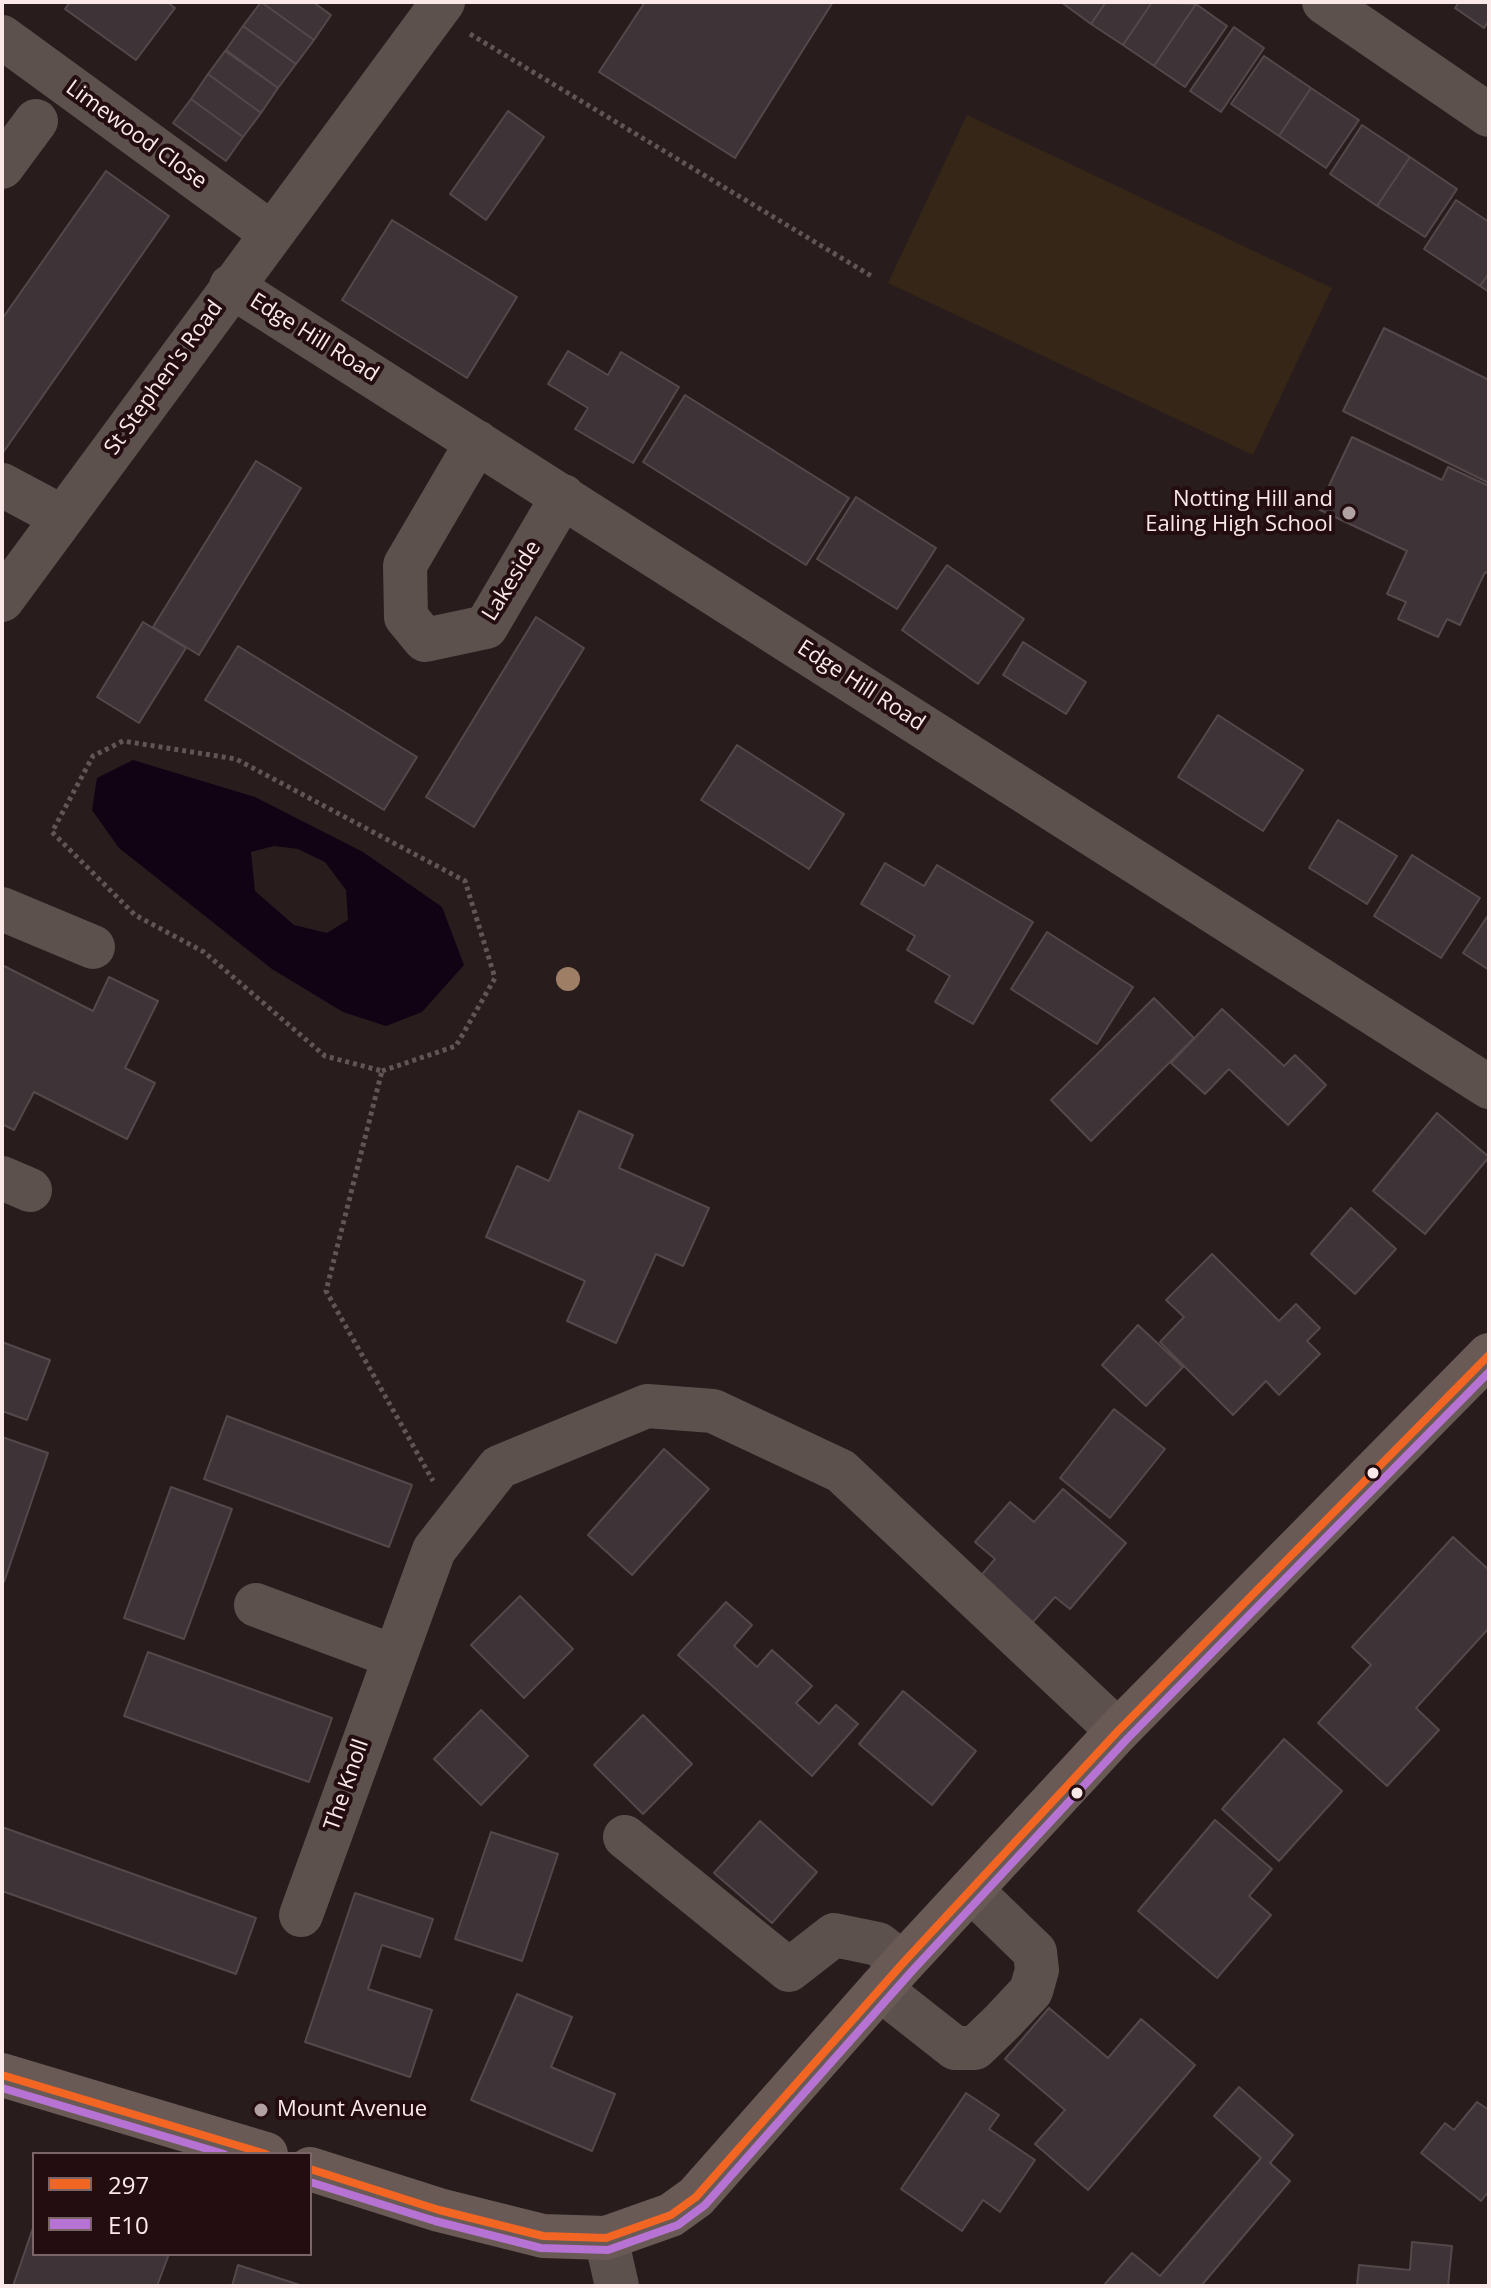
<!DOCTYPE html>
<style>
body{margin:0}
#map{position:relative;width:1491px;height:2288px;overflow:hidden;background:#281c1d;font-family:"Open Sans",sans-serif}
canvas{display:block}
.frame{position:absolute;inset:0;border:4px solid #fbe9ea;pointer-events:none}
.legend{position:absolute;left:32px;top:2152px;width:280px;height:104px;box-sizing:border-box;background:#240d10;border:2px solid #7a6567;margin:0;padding:10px 14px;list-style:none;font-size:24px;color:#fbe9ea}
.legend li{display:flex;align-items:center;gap:16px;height:40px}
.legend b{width:40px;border:2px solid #7a6567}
</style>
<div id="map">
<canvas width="1491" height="2288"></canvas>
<div class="frame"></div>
<ul class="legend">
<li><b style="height:10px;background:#f26522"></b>297</li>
<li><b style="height:10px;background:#b673d3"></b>E10</li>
</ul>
</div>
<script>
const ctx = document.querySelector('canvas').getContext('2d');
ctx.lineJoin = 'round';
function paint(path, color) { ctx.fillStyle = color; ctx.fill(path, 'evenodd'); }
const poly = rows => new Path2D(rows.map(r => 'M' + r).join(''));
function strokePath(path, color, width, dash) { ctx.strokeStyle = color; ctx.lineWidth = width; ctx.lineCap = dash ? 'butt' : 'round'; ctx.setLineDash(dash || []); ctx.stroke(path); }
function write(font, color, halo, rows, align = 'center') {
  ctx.font = font + ' "Open Sans",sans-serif'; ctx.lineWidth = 8; ctx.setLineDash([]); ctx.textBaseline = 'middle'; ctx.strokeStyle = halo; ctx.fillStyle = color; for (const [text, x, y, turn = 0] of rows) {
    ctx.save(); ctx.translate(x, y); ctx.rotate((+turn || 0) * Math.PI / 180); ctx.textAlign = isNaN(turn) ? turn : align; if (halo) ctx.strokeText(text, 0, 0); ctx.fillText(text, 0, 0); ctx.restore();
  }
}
const green = poly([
 [967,115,1332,288,1253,455,888,283]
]);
const water = poly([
 [133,760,255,797,363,852,442,907,464,965,422,1012,386,1026,343,1012,272,969,119,848,92,810,97,778],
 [274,846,298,849,325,862,346,890,348,920,327,933,294,925,255,891,251,852]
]);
const building = poly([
 [70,2,167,2,175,8,136,60,65,9,70,2],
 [261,2,313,2,331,15,314,40,261,2],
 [261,2,314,40,296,64,243,26,261,2],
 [645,2,833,2,735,158,599,72,645,2],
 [1061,2,1106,2,1091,24,1061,2],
 [1106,2,1152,2,1123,45,1091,24,1106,2],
 [1152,2,1196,4,1154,66,1123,45,1152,2],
 [1459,2,1489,2,1489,20,1484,28,1455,8,1459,2],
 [1196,4,1227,26,1185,87,1154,66,1196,4],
 [243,26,296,64,278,88,226,50,243,26],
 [1234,27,1264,48,1221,112,1190,91,1234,27],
 [225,51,278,88,261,113,208,74,225,51],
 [1264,56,1311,88,1279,136,1231,104,1264,56],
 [208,74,261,113,243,137,191,99,208,74],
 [1311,88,1359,120,1326,168,1279,136,1311,88],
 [191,99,243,137,226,161,173,123,191,99],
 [508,111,544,137,486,220,450,194,508,111],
 [1362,125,1410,157,1377,206,1330,174,1362,125],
 [1410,157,1457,189,1425,237,1377,206,1410,157],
 [106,171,169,216,2,454,2,319,106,171],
 [1456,200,1489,222,1489,273,1480,286,1424,249,1456,200],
 [392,220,517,297,467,378,342,300,392,220],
 [1489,273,1489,292,1480,286,1489,273],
 [1384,328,1489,380,1489,483,1343,411,1384,328],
 [568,351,608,375,621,352,679,387,633,463,575,429,588,408,548,384,568,351],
 [685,395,849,498,806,565,643,462,685,395],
 [1352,437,1442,480,1448,467,1489,486,1489,574,1485,572,1460,625,1447,619,1438,637,1398,619,1406,602,1387,594,1407,551,1318,509,1352,437],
 [256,461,301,488,199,655,153,627,256,461],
 [856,497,936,548,897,609,817,559,856,497],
 [947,565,1024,619,978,684,902,630,947,565],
 [536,617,584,648,474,827,426,797,536,617],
 [143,622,186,648,139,723,97,697,143,622],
 [1023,642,1086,682,1066,714,1003,675,1023,642],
 [238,646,417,757,384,810,205,700,238,646],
 [1218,715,1303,770,1263,831,1178,777,1218,715],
 [737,745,844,814,809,869,701,800,737,745],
 [1338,820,1397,856,1367,904,1309,868,1338,820],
 [1412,855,1480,898,1441,958,1374,916,1412,855],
 [885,863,924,886,937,865,1033,922,973,1024,935,1002,950,976,907,950,915,936,861,904,885,863],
 [1489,914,1489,970,1463,953,1489,914],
 [1047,932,1133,987,1097,1044,1011,989,1047,932],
 [2,965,93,1011,109,977,158,1001,125,1068,155,1083,127,1139,34,1092,14,1130,2,1124,2,965],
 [1154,998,1194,1038,1091,1141,1051,1100,1154,998],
 [1222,1009,1284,1066,1295,1055,1326,1085,1288,1125,1229,1069,1205,1094,1171,1063,1222,1009],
 [579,1111,633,1135,619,1168,709,1208,683,1266,656,1254,616,1343,567,1321,585,1281,486,1237,517,1166,549,1181,579,1111],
 [1437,1113,1489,1157,1425,1234,1373,1191,1437,1113],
 [1351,1208,1396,1249,1355,1294,1311,1254,1351,1208],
 [1212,1254,1279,1321,1296,1304,1320,1328,1307,1341,1320,1354,1279,1395,1266,1381,1233,1415,1160,1342,1184,1317,1166,1300,1212,1254],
 [1138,1325,1183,1367,1146,1406,1102,1365,1138,1325],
 [2,1342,50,1360,27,1420,2,1411,2,1342],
 [1114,1409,1165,1449,1110,1518,1060,1478,1114,1409],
 [227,1416,412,1485,389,1547,204,1479,227,1416],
 [2,1437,48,1453,4,1582,2,1582,2,1437],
 [664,1449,709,1489,632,1575,588,1535,664,1449],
 [171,1487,232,1509,184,1639,124,1618,171,1487],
 [1063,1489,1126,1543,1070,1609,1055,1597,1032,1623,979,1578,995,1559,975,1542,1010,1502,1034,1522,1063,1489],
 [1453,1537,1489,1570,1489,1628,1416,1708,1439,1730,1387,1786,1318,1723,1371,1665,1352,1647,1453,1537],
 [520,1596,573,1649,524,1698,471,1645,520,1596],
 [726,1602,752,1625,734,1646,757,1667,772,1650,812,1686,796,1703,819,1724,836,1705,858,1724,812,1776,678,1655,726,1602],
 [148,1652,332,1718,309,1782,124,1716,148,1652],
 [903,1691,976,1751,932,1805,859,1744,903,1691],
 [481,1710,528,1756,481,1805,434,1759,481,1710],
 [643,1715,692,1764,643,1814,594,1765,643,1715],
 [1284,1739,1342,1791,1279,1861,1222,1809,1284,1739],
 [1215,1820,1272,1869,1249,1896,1271,1915,1217,1978,1138,1911,1215,1820],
 [760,1821,817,1872,772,1923,714,1873,760,1821],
 [2,1827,256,1918,236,1974,2,1891,2,1827],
 [491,1832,558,1854,522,1961,455,1939,491,1832],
 [355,1893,433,1919,420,1957,382,1945,368,1989,432,2010,410,2077,305,2042,355,1893],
 [517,1994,572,2017,551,2067,615,2094,592,2151,471,2100,517,1994],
 [1049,2008,1108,2058,1141,2019,1195,2065,1088,2190,1035,2144,1065,2110,1005,2059,1049,2008],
 [1239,2087,1293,2135,1270,2163,1290,2181,1201,2286,1107,2286,1105,2284,1132,2253,1160,2276,1261,2158,1214,2116,1239,2087],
 [966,2093,999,2115,989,2129,1035,2160,1000,2212,983,2200,962,2231,901,2189,966,2093],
 [1477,2102,1489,2110,1489,2191,1481,2201,1421,2153,1445,2123,1454,2130,1477,2102],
 [34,2225,34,2254,169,2254,157,2286,13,2286,34,2225],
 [1412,2242,1452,2246,1448,2286,1357,2286,1359,2265,1410,2270,1412,2242],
 [238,2265,303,2286,232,2286,238,2265]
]);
const path = poly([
 [470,34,873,277],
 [382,1071,456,1046,495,978,465,881,236,759,123,741,93,756,52,832,135,915,204,952,325,1056,382,1071,326,1291,433,1481]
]);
const minor = poly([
 [1324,2,1489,115],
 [2,37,271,233],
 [2,167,36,121],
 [231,286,1489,1087],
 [477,442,405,565,406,617,425,640,486,627,563,496],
 [2,485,62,517],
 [2,600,443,2],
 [2,909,93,947],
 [2,1178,30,1190],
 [256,1605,393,1656],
 [625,1837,789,1970,834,1935,878,1944,903,1963],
 [301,1915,434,1550,499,1467,647,1406,713,1411,841,1471,1118,1731],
 [880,1989,955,2048,975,2048,1002,2022,1031,1991,1037,1970,1035,1952,971,1890],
 [606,2238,617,2286]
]);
const major = poly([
 [2,2075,266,2154],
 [310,2169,439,2210,543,2236,606,2238,671,2215,696,2197,903,1963,1118,1731,1489,1355]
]);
const bus1 = poly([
 [2,2075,266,2154],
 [310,2169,439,2210,543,2236,606,2238,671,2215,696,2197,903,1963,1118,1731,1489,1355]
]);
const bus2 = poly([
 [2,2088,224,2154],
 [310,2182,435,2221,541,2248,608,2250,678,2225,705,2205,912,1971,1127,1739,1489,1372]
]);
const trees = [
 [568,979]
];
const markers = [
 [1349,513,8,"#b1a1a2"],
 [1373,1473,7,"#fbe9ea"],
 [1077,1793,7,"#fbe9ea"],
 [261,2110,8,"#b1a1a2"]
];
const streetNames = [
 ["Limewood Close",136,135,36],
 ["Edge Hill Road",314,338,32],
 ["St Stephen's Road",164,378,-54],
 ["Lakeside",512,581,-58],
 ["Edge Hill Road",861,686,33],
 ["The Knoll",347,1785,-71]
];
const poiNames = [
 ["Notting Hill and",1333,500],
 ["Ealing High School",1333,525],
 ["Mount Avenue",277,2110,"left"]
];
paint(green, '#352617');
paint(water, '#110314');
paint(building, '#3e3336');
strokePath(building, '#54484b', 2);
strokePath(path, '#605654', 5, [4, 4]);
strokePath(minor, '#5d514d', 44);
strokePath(major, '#695a56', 44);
strokePath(bus1, '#f26522', 8);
strokePath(bus2, '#b673d3', 8);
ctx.fillStyle = '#9e7f66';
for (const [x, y] of trees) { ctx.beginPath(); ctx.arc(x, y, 12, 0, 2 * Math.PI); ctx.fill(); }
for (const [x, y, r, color] of markers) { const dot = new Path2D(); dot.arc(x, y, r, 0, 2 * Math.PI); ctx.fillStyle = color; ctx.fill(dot); strokePath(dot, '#240d10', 3); }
write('22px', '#fbe9ea', '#240d10', streetNames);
write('22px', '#fbe9ea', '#240d10', poiNames, 'right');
</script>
